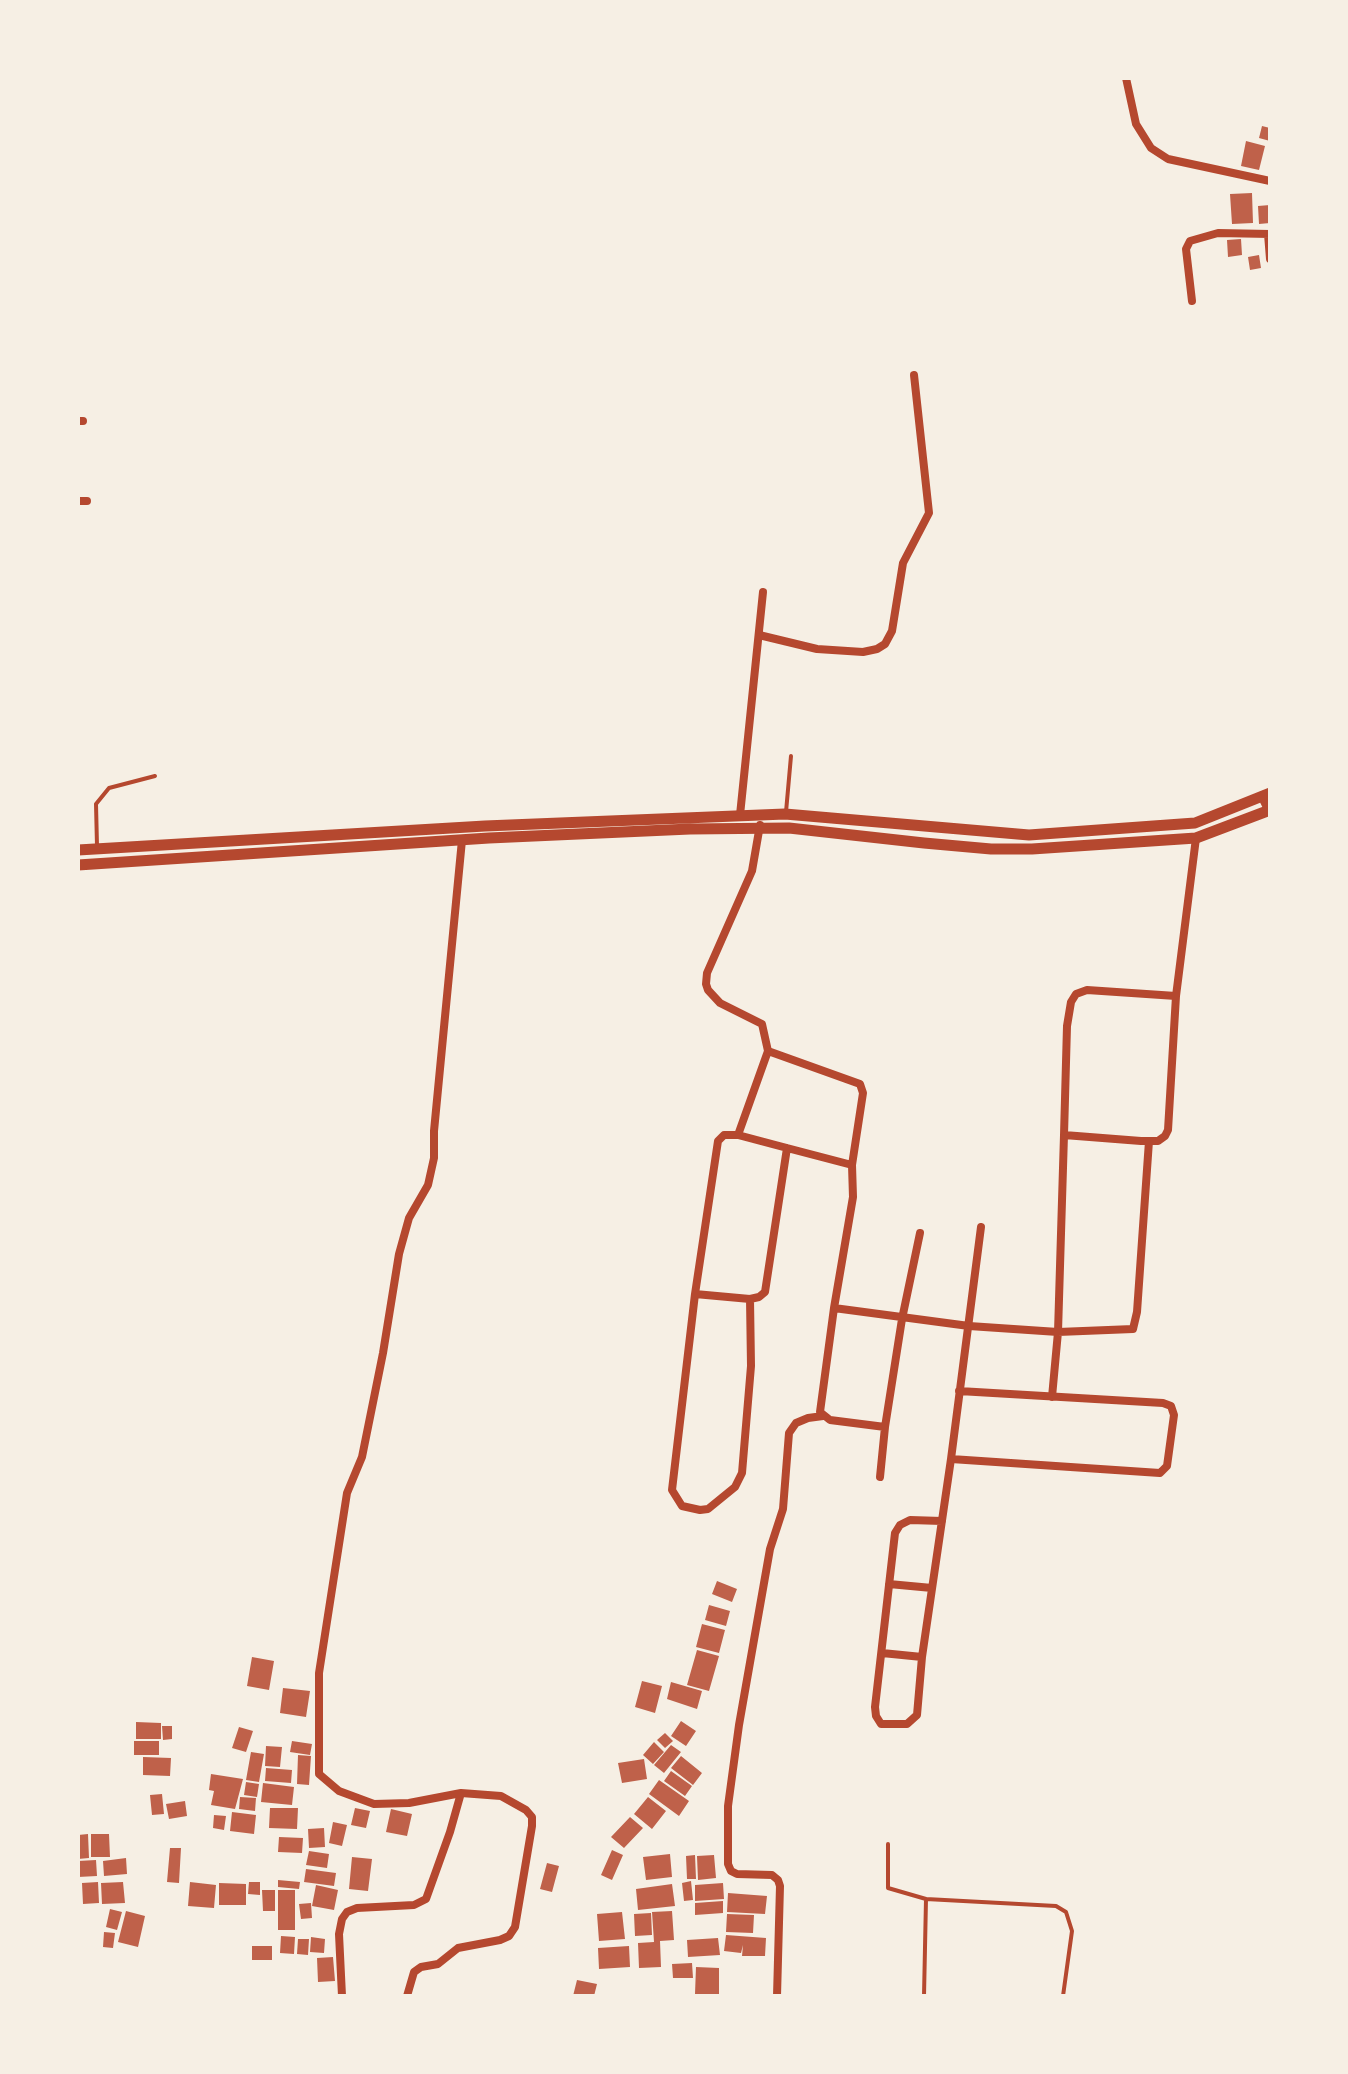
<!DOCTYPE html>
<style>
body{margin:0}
#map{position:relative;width:1348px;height:2074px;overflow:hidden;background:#f6efe4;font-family:Montserrat,sans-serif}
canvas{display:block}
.frame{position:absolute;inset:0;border:80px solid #f6efe4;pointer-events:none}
</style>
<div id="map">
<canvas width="1348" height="2074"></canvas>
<div class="frame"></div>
</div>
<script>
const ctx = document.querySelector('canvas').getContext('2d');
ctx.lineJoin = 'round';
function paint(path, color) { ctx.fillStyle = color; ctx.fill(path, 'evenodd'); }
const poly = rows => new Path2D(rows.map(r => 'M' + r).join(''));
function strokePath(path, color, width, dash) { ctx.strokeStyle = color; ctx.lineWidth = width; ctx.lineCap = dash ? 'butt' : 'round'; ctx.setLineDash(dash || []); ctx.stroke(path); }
const building = poly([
 [1262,126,1270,128,1270,141,1259,138],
 [1246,141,1265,146,1259,170,1241,166],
 [1252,193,1253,223,1232,224,1230,194],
 [1270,205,1270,223,1259,224,1258,206],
 [1241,239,1242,255,1228,257,1227,240],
 [1259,255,1261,268,1250,270,1248,257],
 [717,1581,737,1589,732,1602,712,1594],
 [709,1605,730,1611,726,1626,705,1620],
 [702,1624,725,1630,719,1653,696,1647],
 [697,1650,719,1656,709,1691,687,1685],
 [252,1657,274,1661,269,1690,247,1686],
 [642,1681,662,1686,655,1713,635,1707],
 [671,1682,702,1691,697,1709,667,1699],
 [283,1688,310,1691,306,1717,280,1713],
 [681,1721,696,1731,686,1746,671,1736],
 [136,1722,161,1723,161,1739,136,1739],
 [162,1726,172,1726,172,1739,163,1740],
 [239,1727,253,1731,246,1752,232,1748],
 [665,1733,673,1741,665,1748,657,1740],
 [134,1741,159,1741,159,1755,134,1755],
 [292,1741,312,1744,310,1755,290,1752],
 [654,1742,664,1752,653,1764,643,1755],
 [671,1745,681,1752,664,1773,654,1765],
 [266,1746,282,1747,280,1767,265,1766],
 [251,1752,264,1754,259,1782,246,1780],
 [298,1755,311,1756,309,1785,297,1784],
 [681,1756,702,1773,693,1785,671,1768],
 [143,1757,171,1758,170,1776,143,1775],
 [644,1759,647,1779,622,1783,618,1763],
 [266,1768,292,1770,291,1783,265,1781],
 [671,1771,692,1786,685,1796,664,1781],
 [211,1774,243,1779,235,1809,211,1805,214,1791,209,1790],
 [659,1780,689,1801,679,1816,649,1794],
 [246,1782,259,1784,257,1797,244,1795],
 [263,1783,294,1787,292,1805,261,1802],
 [162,1794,164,1814,152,1815,150,1795],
 [240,1797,256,1798,255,1811,239,1809],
 [648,1797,666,1811,652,1829,634,1814],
 [185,1801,187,1816,169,1819,166,1804],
 [270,1808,298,1808,297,1829,269,1828],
 [355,1808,370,1811,366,1828,351,1825],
 [391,1809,412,1814,407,1836,386,1832],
 [232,1812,256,1815,254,1834,230,1831],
 [214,1815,226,1816,224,1830,213,1828],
 [630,1817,643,1828,624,1848,611,1837],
 [333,1822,347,1825,342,1846,329,1843],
 [324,1828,325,1847,309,1848,308,1829],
 [88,1834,89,1858,78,1859,78,1835],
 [91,1834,109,1834,110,1857,91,1857],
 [279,1837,303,1838,302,1853,278,1852],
 [170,1848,181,1848,179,1883,167,1882],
 [612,1850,623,1855,612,1880,601,1875],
 [309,1851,329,1854,327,1868,306,1865],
 [670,1854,672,1877,646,1880,643,1857],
 [695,1855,696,1879,687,1879,686,1856],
 [714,1855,716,1878,698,1880,697,1856],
 [352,1857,372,1859,368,1891,349,1889],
 [126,1858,127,1874,104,1876,103,1861],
 [96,1860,97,1876,78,1877,78,1861],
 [547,1863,559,1866,552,1892,540,1889],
 [306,1869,336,1873,334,1886,304,1882],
 [278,1880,300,1882,299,1889,278,1887],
 [691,1881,693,1900,684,1901,682,1883],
 [98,1882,99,1903,83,1904,82,1883],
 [123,1882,125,1903,102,1904,101,1883],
 [190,1882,216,1885,214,1908,188,1906],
 [249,1882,260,1882,260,1895,248,1894],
 [219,1883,246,1884,246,1905,219,1905],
 [723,1883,724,1899,695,1901,695,1885],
 [672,1884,675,1906,638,1910,636,1889],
 [316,1885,338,1890,334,1910,312,1906],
 [262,1890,275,1890,275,1911,263,1911],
 [278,1890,295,1890,295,1930,278,1930],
 [728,1893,767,1896,765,1914,727,1912],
 [723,1901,723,1913,695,1915,695,1903],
 [311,1903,312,1918,301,1919,299,1904],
 [110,1909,122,1912,117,1930,106,1927],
 [126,1911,145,1916,138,1947,118,1942],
 [672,1911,674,1940,660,1941,661,1967,639,1968,638,1943,654,1942,652,1912],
 [622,1912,625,1939,599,1941,597,1914],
 [651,1913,652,1935,635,1936,634,1914],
 [727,1914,754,1915,753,1933,726,1932],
 [104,1932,115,1933,113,1948,103,1947],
 [726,1935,766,1938,765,1956,742,1956,743,1945,741,1953,724,1951],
 [281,1936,295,1937,294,1954,280,1953],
 [311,1937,325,1939,324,1953,310,1952],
 [718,1938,720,1955,688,1957,687,1940],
 [298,1939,309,1939,308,1955,297,1954],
 [252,1946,272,1946,272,1960,252,1960],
 [629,1946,630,1967,599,1969,598,1948],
 [333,1957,335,1981,318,1982,317,1958],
 [692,1963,693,1978,673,1978,672,1964],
 [696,1967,719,1968,719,1995,695,1994],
 [577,1980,597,1984,594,1996,573,1996]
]);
const service = poly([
 [786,812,791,756],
 [97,846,96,804,109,788,155,776],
 [888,1844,888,1888,926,1899,924,1996],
 [926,1899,1056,1906,1066,1912,1072,1931,1063,1996]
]);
const minor = poly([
 [1126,78,1136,124,1151,148,1168,159,1270,181],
 [1268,234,1270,259],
 [1192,301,1186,249,1190,241,1218,233,1270,234],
 [78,421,83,421],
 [78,501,87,501],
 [759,635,817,649,863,652,877,649,885,644,892,631,903,563,929,513,914,375],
 [740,815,763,592],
 [760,825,752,871,707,973,706,984,708,990,720,1003,762,1024,768,1051,860,1084,863,1093,852,1165,853,1197,834,1308,969,1326,1058,1332,1133,1329,1137,1312,1149,1141],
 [738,1135,768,1051],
 [1064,1135,1067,1026,1071,1002,1076,994,1087,990,1176,996],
 [695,1294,750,1299,759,1297,765,1292,787,1148,852,1165],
 [750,1299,751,1366,742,1473,735,1487,708,1509,700,1510,682,1506,672,1490,695,1294,718,1141,724,1135,738,1135,787,1148],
 [834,1308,820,1412,830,1420,885,1427,902,1319,920,1233],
 [1052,1397,1058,1332,1064,1135,1141,1141,1158,1141,1165,1136,1168,1130,1176,996,1196,838],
 [951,1459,1160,1473,1167,1466,1174,1415,1171,1406,1163,1403,959,1391],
 [880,1477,885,1427],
 [942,1521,910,1520,900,1525,895,1533,875,1707,876,1716,881,1724,907,1724,917,1715,922,1657,951,1459,981,1227],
 [889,1584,932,1588],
 [882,1653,922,1657],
 [342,1996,339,1934,342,1919,347,1912,357,1908,414,1905,426,1899,450,1832,461,1793],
 [407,1996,414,1972,421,1967,438,1964,458,1948,500,1940,509,1936,515,1927,532,1826,532,1817,526,1810,501,1796,461,1793,409,1803,374,1804,339,1791,319,1774,319,1673,347,1493,362,1457,383,1353,399,1254,409,1218,428,1185,434,1158,434,1131,462,840],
 [777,1996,780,1886,778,1880,772,1875,737,1874,731,1871,728,1864,728,1806,739,1725,770,1549,783,1509,789,1433,796,1423,808,1418,823,1416]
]);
const tertiary = poly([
 [78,850,485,826,785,814,1029,835,1195,823,1270,793],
 [78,865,489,838,690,829,789,828,924,843,991,849,1032,849,1196,838,1270,810,1263,796]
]);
paint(building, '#bf614a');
strokePath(service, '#b5482f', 4);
strokePath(minor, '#b5482f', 8);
strokePath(tertiary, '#b5482f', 11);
</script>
